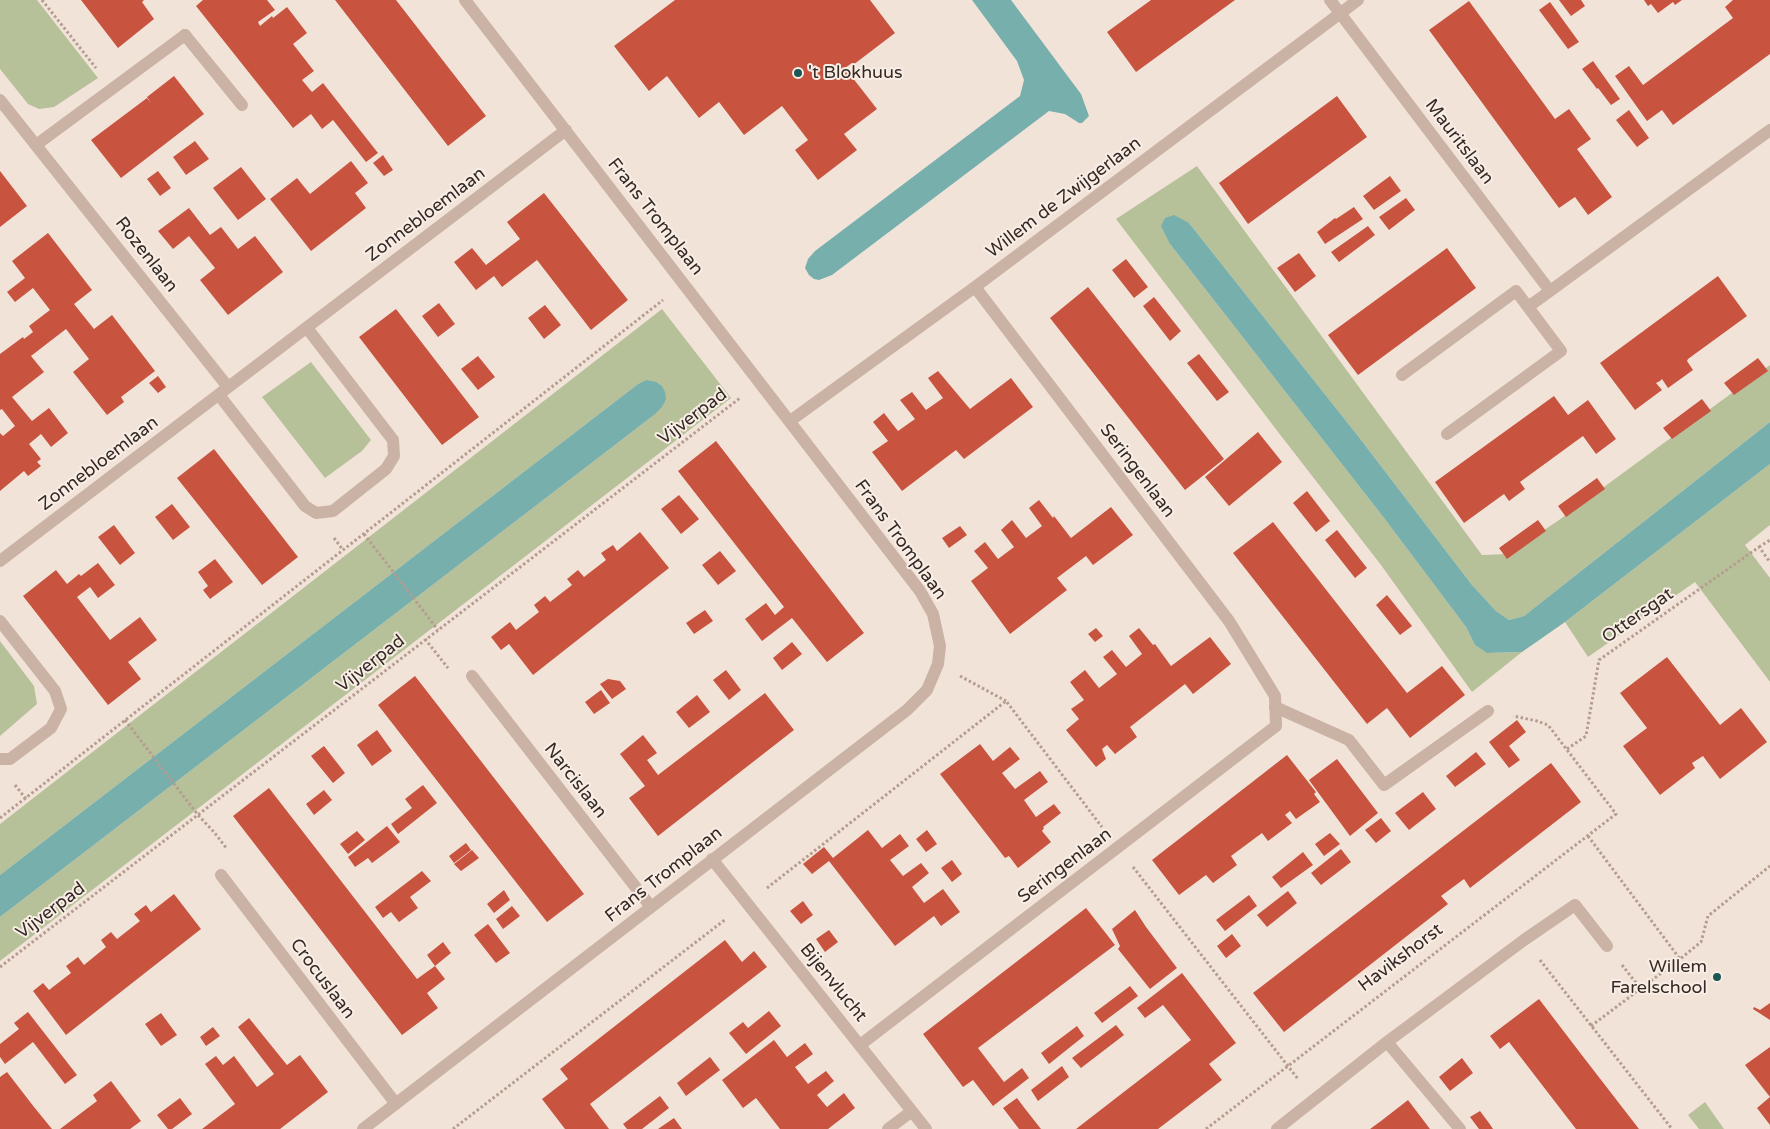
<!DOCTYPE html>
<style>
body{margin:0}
canvas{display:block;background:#f2e3d9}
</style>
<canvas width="1770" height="1129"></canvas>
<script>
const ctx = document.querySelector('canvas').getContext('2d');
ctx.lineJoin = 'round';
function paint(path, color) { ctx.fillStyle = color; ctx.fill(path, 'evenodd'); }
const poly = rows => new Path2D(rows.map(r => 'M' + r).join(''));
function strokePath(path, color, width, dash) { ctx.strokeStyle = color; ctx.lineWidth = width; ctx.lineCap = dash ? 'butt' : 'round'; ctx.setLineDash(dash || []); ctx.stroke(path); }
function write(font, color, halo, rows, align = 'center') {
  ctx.font = font + ' "Varela Round",sans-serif'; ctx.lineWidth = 4; ctx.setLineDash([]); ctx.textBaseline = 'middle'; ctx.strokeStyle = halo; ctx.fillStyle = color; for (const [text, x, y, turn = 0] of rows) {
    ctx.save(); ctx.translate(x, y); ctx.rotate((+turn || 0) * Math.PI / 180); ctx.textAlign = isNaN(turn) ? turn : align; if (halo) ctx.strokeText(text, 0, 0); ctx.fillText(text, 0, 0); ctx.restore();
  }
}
const green = poly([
 [0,0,37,0,98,78,54,107,39,109,28,104,0,69],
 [1197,166,1482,555,1508,554,1559,520,1770,365,1770,422,1524,616,1509,620,1496,611,1472,585,1358,436,1189,223,1170,244,1384,518,1466,627,1475,645,1488,653,1522,652,1472,692,1381,565,1275,428,1116,219],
 [662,309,731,398,0,961,0,917,654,415,647,380,638,384,0,875,0,824],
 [311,362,371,440,362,451,325,478,262,397],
 [1770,464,1770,525,1745,545,1770,578,1770,682,1695,582,1588,657,1565,622],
 [0,641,34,686,37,704,0,736],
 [1705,1102,1724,1129,1699,1129,1688,1115]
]);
const water = poly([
 [972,0,1011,0,1081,94,1089,116,1082,123,1079,123,1065,114,1049,111,832,275,819,280,814,279,809,275,805,268,808,259,815,251,1020,96,1024,80,1017,61],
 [1174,215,1189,223,1358,436,1472,585,1496,611,1509,620,1524,616,1770,422,1770,464,1565,622,1522,652,1487,653,1475,645,1466,627,1384,518,1170,244,1161,226,1165,218],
 [646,380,656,382,662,386,665,392,666,399,662,407,654,415,0,917,0,875,638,384]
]);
const building = poly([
 [81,0,144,0,142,2,154,19,118,48],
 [203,0,267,0,275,10,258,22,260,26,272,16,273,18,287,7,307,33,293,44,314,71,302,80,312,92,323,83,378,153,366,162,333,120,322,129,311,114,293,128,196,6],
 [335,0,396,0,486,116,448,146],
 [675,0,870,0,895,33,853,65,852,63,845,68,877,109,844,134,857,150,818,180,795,150,808,140,782,106,744,135,719,102,699,118,667,76,649,91,614,46],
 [1151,0,1235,0,1136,72,1107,32],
 [1559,0,1581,0,1585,6,1571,16],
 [1644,0,1682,0,1675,5,1673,2,1658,13,1651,4,1648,6],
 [1733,0,1770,0,1770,54,1673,125,1662,110,1647,121,1615,76,1629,66,1643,85,1733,18,1725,7],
 [1469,1,1555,119,1569,109,1591,139,1577,149,1612,197,1588,215,1575,197,1559,208,1429,30],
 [1550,2,1579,42,1568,49,1539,10],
 [1593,61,1620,99,1611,105,1598,88,1597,89,1582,69],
 [174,76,204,114,121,178,91,140,147,98,151,103,147,97],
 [1337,96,1367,137,1248,224,1219,183],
 [1629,110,1649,138,1637,147,1616,120],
 [195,141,209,159,186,175,173,157],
 [383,155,393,170,384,176,373,163],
 [351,161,368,183,355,193,366,208,311,251,270,199,297,178,310,194],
 [241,167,266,199,238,220,213,188],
 [0,171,27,206,0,227],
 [158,171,171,188,160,196,147,179],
 [1390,176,1401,191,1374,210,1363,196],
 [544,193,628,300,591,330,537,260,502,287,494,276,476,290,454,262,472,248,486,265,520,239,507,222],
 [1406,198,1415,210,1389,230,1379,217],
 [1354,207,1363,219,1325,244,1317,232,1335,218,1336,219],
 [189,208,210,235,221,227,238,249,255,236,283,272,228,315,200,280,215,268,189,236,173,249,158,231],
 [1368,226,1375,235,1339,262,1331,252],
 [48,233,92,290,74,304,94,329,112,315,155,371,121,397,124,402,107,415,73,372,89,359,66,329,31,356,44,372,12,397,32,421,49,408,68,433,51,447,41,434,29,444,41,459,37,462,41,466,28,476,24,471,0,491,0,433,3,436,15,426,2,409,0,410,0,354,23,337,24,339,33,332,29,326,50,310,33,288,15,302,7,292,25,278,12,261],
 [1447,248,1476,288,1358,375,1328,335],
 [1299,253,1316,276,1295,292,1277,268],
 [1126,259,1148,287,1134,298,1112,270],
 [1718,276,1747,316,1688,359,1687,361,1693,370,1668,388,1662,379,1660,381,1656,383,1662,390,1635,410,1600,363],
 [1088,287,1224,459,1185,490,1050,318],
 [1154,297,1181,331,1170,341,1143,306],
 [439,303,455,324,438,337,422,316],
 [545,305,561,325,544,339,528,318],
 [396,309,479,417,442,445,359,337],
 [1199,354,1229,392,1217,401,1187,363],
 [478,356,495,377,478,390,461,369],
 [1758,358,1768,371,1734,395,1724,383],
 [938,371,970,409,1011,378,1033,407,964,459,956,450,902,491,872,452,888,441,873,422,884,413,898,431,915,419,900,400,912,392,926,410,943,398,928,378],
 [158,376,166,387,158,393,149,383],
 [1554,396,1568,415,1588,400,1616,439,1596,454,1583,436,1520,482,1525,489,1509,501,1504,494,1464,523,1435,482],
 [1702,399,1711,411,1672,439,1663,428],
 [1258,432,1282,462,1229,506,1205,477],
 [716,441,864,633,827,662,792,618,762,641,745,619,766,603,775,615,784,607,678,471],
 [214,449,298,557,262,585,177,478],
 [1597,478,1605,489,1566,517,1558,506],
 [1307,491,1330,521,1316,532,1293,503],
 [679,495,699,519,681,534,661,509],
 [1039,500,1053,518,1054,516,1071,538,1111,507,1133,535,1093,565,1086,556,1057,578,1067,590,1010,634,971,581,988,568,974,551,985,542,998,559,1014,547,1001,530,1012,520,1026,538,1042,526,1029,508],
 [172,504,190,527,173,540,155,517],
 [1538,520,1546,531,1507,559,1499,548],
 [1273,522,1407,693,1442,666,1465,695,1410,738,1387,708,1367,724,1233,553],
 [114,525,135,553,120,565,98,537],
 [960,526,967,535,949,548,942,538],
 [1337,530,1367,568,1355,578,1325,540],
 [640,532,669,568,533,675,509,644,501,650,491,637,510,622,516,630,539,612,534,605,545,596,550,602,572,585,567,579,578,570,584,577,606,560,601,553,613,545,617,551],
 [720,551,736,571,718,585,702,565],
 [215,559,233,582,210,599,203,590,208,586,198,572],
 [98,563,115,585,98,598,90,587,77,597,110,640,140,617,157,640,128,662,141,679,108,705,23,596,56,570,67,584,79,574,81,576],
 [1387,595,1412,626,1400,635,1376,605],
 [705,610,713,621,694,634,686,623],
 [1096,628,1103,636,1095,642,1088,634],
 [1139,628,1153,645,1155,644,1171,666,1210,637,1231,664,1193,694,1185,684,1130,727,1137,737,1115,754,1107,745,1102,749,1106,759,1096,767,1066,730,1079,719,1071,709,1084,700,1070,682,1085,670,1099,688,1117,674,1103,657,1112,650,1126,667,1142,654,1129,636],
 [792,642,802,654,782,670,773,658],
 [1667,657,1720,725,1741,708,1767,742,1720,779,1703,756,1692,763,1695,768,1660,795,1623,746,1647,728,1620,693],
 [726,670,741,690,729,700,713,680],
 [415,676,584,894,547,922,378,705],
 [608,679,620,681,626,689,612,699,600,684],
 [601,690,610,703,594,714,585,702],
 [765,693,794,730,658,836,629,798,645,786,620,754,643,735,657,753,647,760,658,775],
 [697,695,710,712,689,728,676,712],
 [1517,720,1526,732,1509,746,1520,760,1509,768,1489,742],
 [377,730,392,751,372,766,357,745],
 [980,744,993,761,1010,747,1020,759,1002,773,1015,789,1040,771,1048,782,1024,800,1036,817,1054,804,1061,813,1043,827,1044,828,1042,831,1051,842,1018,868,1009,856,1005,858,940,774],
 [324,746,345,773,333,783,311,756],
 [1476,752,1486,764,1455,787,1446,776],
 [1287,755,1316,792,1314,794,1320,802,1296,819,1290,811,1285,815,1292,823,1268,841,1262,833,1231,856,1237,865,1213,883,1206,875,1179,895,1152,860],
 [1337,759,1378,813,1350,836,1309,780],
 [1551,763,1581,802,1470,888,1464,879,1441,896,1448,904,1284,1032,1253,993],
 [423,785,437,803,398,834,391,824,412,808,405,799],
 [269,788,417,979,435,966,445,979,427,993,438,1008,402,1035,233,816],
 [324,790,332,800,314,815,306,804],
 [1423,792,1436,809,1409,830,1395,813],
 [1381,818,1391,831,1376,843,1365,830],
 [387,826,400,842,372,863,368,858,355,867,348,857],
 [868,830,882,848,900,834,909,846,890,860,903,876,921,863,929,873,912,887,924,903,943,889,960,912,941,926,934,916,895,946,829,861,812,874,803,864,824,847,833,858],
 [927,830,937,844,926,852,916,839],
 [357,831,365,840,348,854,340,844],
 [1330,833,1340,844,1324,856,1315,844],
 [466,843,471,850,454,863,449,856],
 [1341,849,1351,862,1321,885,1311,873],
 [472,850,479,858,461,871,454,864],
 [1303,852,1313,865,1281,888,1272,877],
 [952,860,962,874,952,882,941,868],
 [422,871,431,881,410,897,418,908,399,922,391,912,383,918,375,907],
 [504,890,510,900,494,913,487,904],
 [1288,891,1297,903,1267,927,1257,915],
 [174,894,201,929,66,1035,33,991,43,983,49,990,71,973,66,966,78,957,84,965,106,947,101,940,111,932,117,939,140,921,134,914,146,905,151,912],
 [1249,895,1257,906,1225,931,1216,920],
 [803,901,813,915,801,924,790,911],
 [512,906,520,916,503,929,496,919],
 [1086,908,1115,945,978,1048,1004,1082,1022,1068,1029,1078,993,1106,973,1080,963,1087,923,1034],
 [1135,910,1146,927,1177,968,1150,989,1118,949,1120,946,1112,929],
 [488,924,510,953,496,963,474,935],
 [829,930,838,942,825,952,816,939],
 [1232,934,1241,946,1226,958,1217,946],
 [725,940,742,962,754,951,767,967,590,1104,609,1129,565,1129,542,1099,568,1079,560,1069],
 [443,942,451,953,435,966,427,955],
 [1182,973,1236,1043,1209,1064,1222,1080,1158,1129,1076,1129,1191,1040,1163,1005,1145,1018,1137,1008],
 [1130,986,1138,996,1102,1023,1094,1013],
 [1539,999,1581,1054,1639,1129,1576,1129,1509,1042,1500,1049,1490,1036],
 [1770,1003,1770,1020,1753,1009,1754,1007,1760,1010],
 [769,1011,781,1026,746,1054,729,1033,743,1022,748,1028],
 [28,1012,77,1075,65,1084,33,1042,5,1064,0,1057,0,1044,19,1029,14,1023],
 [161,1013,177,1035,161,1046,145,1024],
 [249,1018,287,1065,300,1055,328,1092,280,1129,202,1129,235,1104,205,1064,216,1056,223,1065,234,1056,257,1087,274,1074,238,1027],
 [1116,1025,1124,1035,1081,1068,1072,1058],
 [1077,1026,1084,1036,1049,1064,1041,1053],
 [213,1027,220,1036,206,1046,200,1037],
 [774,1040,787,1057,805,1043,813,1054,795,1067,808,1084,826,1071,834,1081,817,1095,827,1107,844,1093,855,1108,828,1129,780,1129,756,1098,743,1108,722,1080],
 [1770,1047,1770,1097,1745,1065],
 [710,1057,720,1070,686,1096,677,1083],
 [1462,1058,1473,1073,1450,1091,1439,1077],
 [1062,1066,1069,1077,1038,1101,1031,1090],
 [7,1072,34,1107,52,1129,0,1129,0,1077],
 [111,1081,141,1121,130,1129,60,1129,97,1101,93,1095],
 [660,1096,669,1108,642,1129,627,1129,623,1124],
 [1770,1097,1770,1125,1757,1108],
 [180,1098,192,1114,172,1129,168,1129,157,1115],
 [1017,1098,1026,1110,1041,1129,1019,1129,1003,1108],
 [1408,1100,1430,1129,1370,1129,1381,1121],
 [1480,1111,1489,1123,1493,1129,1479,1129,1470,1117],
 [674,1118,682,1129,658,1129]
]);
const path = poly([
 [42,0,96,68],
 [364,534,438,630],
 [334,538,343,550],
 [1759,547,1770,540],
 [425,639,448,668],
 [960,676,1006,701],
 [125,720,198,815,214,832,227,849],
 [1567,749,1586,736,1599,660,1759,547,1770,562],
 [15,785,26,799],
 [0,818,663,300],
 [1588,836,1680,959,1701,942,1708,916,1770,866],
 [1133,867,1298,1079],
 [767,888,1006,701,1102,827],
 [1540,960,1672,1129],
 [1622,965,1640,988],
 [0,967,740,398],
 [1591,1026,1680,959],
 [453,1129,726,919],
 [1206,1129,1616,814,1548,725,1537,721,1513,716]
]);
const service = poly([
 [185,35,242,105],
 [1275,707,1349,740,1384,785,1488,711]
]);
const minor = poly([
 [1330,0,1550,291,1770,130],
 [0,100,228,387],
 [36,145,185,35],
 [1528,307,1550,291],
 [1402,375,1516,291,1561,351,1447,434],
 [219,395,305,506,316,513,333,511,386,469,394,456,393,440,307,328],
 [790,421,975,287,1358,0],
 [0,561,566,130],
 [0,621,55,691,61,709,51,728,10,759,0,759],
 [472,676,651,907],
 [712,859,926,1129],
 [221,875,396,1104],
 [1387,1042,1460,1129],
 [860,1045,1276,726,1275,696,1229,621,975,287],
 [363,1129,907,710,927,690,938,664,940,646,933,614,920,591,465,0],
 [888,1129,912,1111],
 [1277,1129,1387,1042,1524,940,1575,905,1607,946]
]);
const markers = [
 [798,73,5,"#1b5755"],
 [1717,977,5,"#1b5755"]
];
const poiNames = [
 ["'t Blokhuus",808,73],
 ["Willem",1707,967,"right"],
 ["Farelschool",1707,988,"right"]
];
const streetNames = [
 ["Mauritslaan",1459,142,53],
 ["Willem de Zwijgerlaan",1064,198,-37],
 ["Zonnebloemlaan",426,215,-37],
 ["Frans Tromplaan",655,217,52],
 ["Rozenlaan",146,255,52],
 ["Vijverpad",693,417,-37],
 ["Zonnebloemlaan",99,464,-37],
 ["Seringenlaan",1137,471,53],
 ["Frans Tromplaan",900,540,54],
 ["Ottersgat",1638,616,-35],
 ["Vijverpad",371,664,-38],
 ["Narcislaan",575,781,52],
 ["Seringenlaan",1065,866,-37],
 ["Frans Tromplaan",664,875,-38],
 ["Vijverpad",51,911,-37],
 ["Havikshorst",1401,958,-37],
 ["Crocuslaan",322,979,53],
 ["Bijenvlucht",833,983,51]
];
paint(green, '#b7c199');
paint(water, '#77afac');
paint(building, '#c85440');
strokePath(path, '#b59c8f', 3, [2.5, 2.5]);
strokePath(service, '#cab2a5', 12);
strokePath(minor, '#cab2a5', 12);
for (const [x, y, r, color] of markers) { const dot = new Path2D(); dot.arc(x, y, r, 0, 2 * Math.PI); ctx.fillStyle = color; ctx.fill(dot); strokePath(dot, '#f9eee5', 2); }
write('18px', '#352926', '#f9eee5', poiNames, 'left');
write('18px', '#352926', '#f9eee5', streetNames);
</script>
